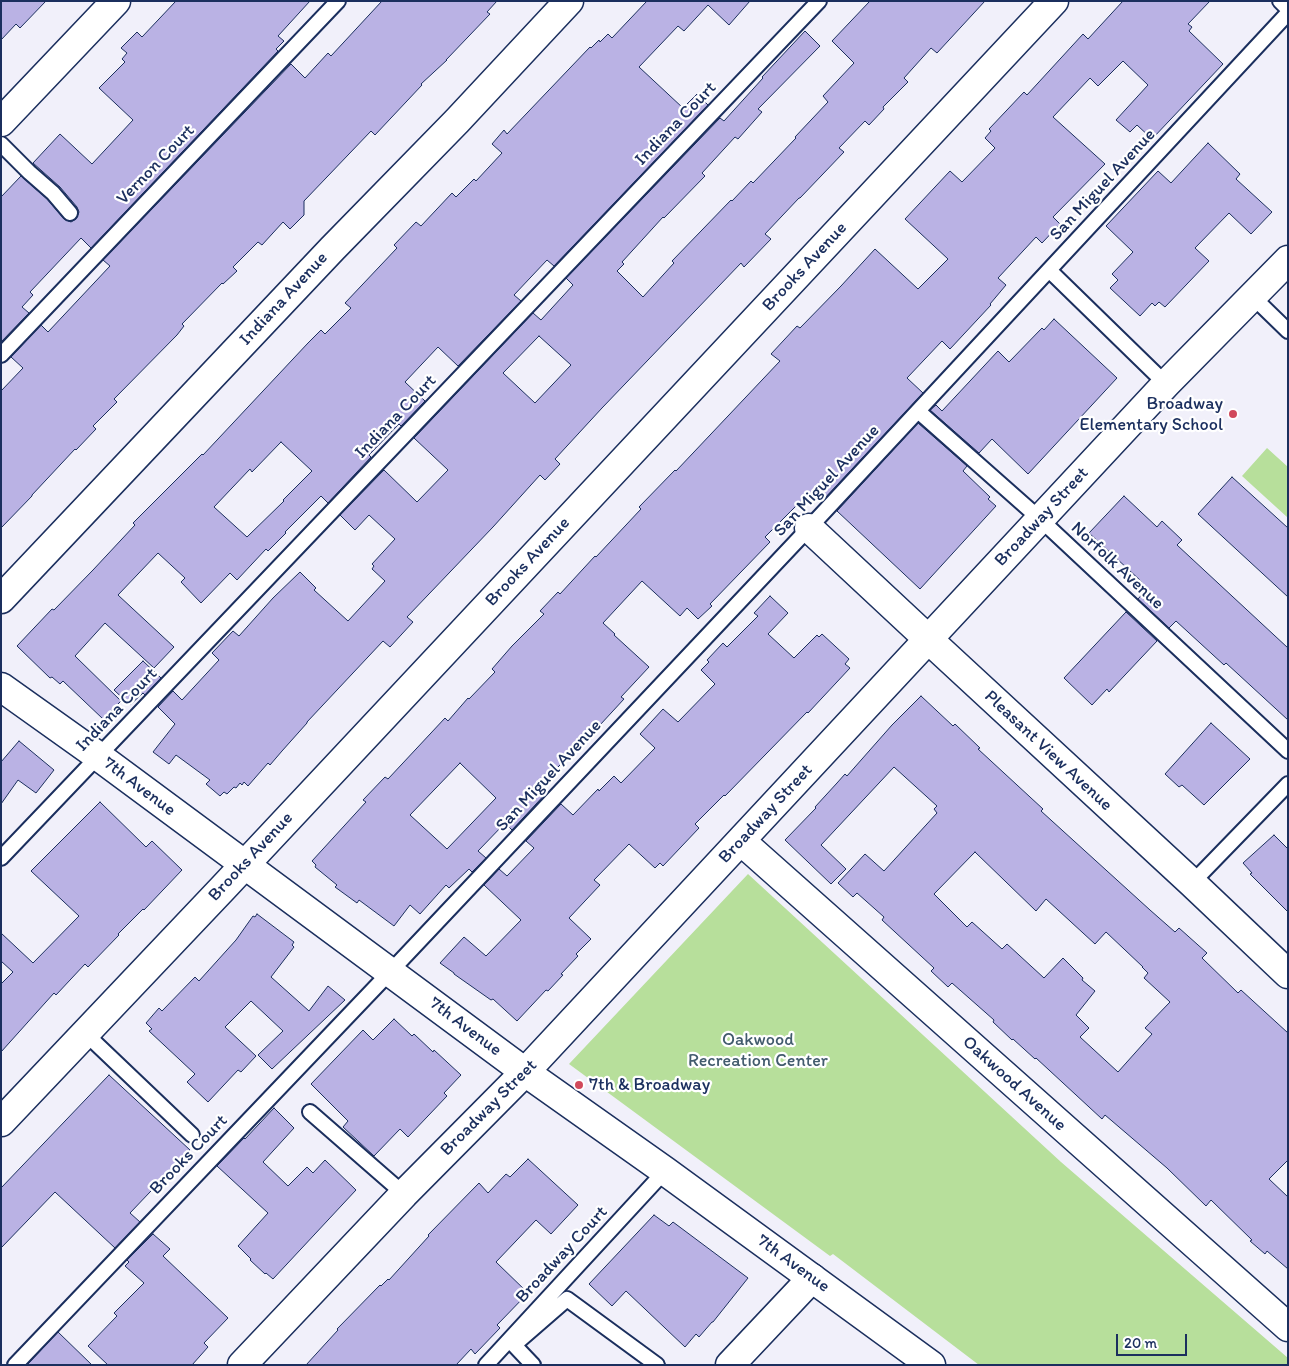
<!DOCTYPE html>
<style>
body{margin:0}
#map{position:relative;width:1289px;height:1366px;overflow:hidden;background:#f1f0fa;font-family:Itim,sans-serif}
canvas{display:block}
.frame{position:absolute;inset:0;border:2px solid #1b2f5e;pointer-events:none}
.scale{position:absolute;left:1116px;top:1334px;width:71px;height:22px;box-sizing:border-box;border:2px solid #1b2f5e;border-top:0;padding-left:6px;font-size:15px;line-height:18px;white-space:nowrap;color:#1b2f5e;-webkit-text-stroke:4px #fff;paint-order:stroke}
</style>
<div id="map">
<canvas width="1289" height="1366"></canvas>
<div class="frame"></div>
<div class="scale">20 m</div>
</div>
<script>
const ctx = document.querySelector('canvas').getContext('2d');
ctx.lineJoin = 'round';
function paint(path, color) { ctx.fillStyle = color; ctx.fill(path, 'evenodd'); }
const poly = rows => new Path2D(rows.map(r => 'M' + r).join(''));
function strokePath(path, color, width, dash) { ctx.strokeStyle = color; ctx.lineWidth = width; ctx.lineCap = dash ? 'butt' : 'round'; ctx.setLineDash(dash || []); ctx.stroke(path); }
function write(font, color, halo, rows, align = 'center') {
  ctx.font = font + ' Itim,sans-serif'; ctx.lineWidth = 4.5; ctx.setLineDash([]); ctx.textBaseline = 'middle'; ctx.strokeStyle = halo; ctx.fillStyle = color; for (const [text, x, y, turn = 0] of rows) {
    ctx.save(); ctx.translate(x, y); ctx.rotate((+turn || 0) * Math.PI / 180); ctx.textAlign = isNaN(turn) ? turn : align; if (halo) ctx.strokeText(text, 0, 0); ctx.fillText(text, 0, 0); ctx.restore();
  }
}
const green = poly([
 [1267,448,1288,467,1287,517,1242,476],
 [748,874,1061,1162,1288,1358,1288,1365,979,1365,833,1254,830,1256,569,1064]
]);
const building = poly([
 [1,1,46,1,20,28,16,24,1,40,1,1],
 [176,1,310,1,278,36,284,41,276,49,278,51,91,248,81,238,30,292,33,295,22,307,29,313,1,342,1,197,21,176,47,199,64,219,71,222,76,219,79,212,77,207,60,187,33,163,60,134,92,164,133,120,99,88,125,62,122,59,127,53,121,48,137,32,142,37,176,1],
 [382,1,497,1,487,12,490,14,446,60,447,60,421,84,422,85,375,135,371,131,304,201,304,215,290,229,283,222,262,245,258,242,233,267,237,271,223,284,222,283,182,324,184,326,177,335,114,399,117,402,93,426,96,429,76,450,75,449,32,495,32,496,1,528,1,391,23,368,11,357,41,325,48,332,110,266,103,260,291,64,305,78,328,53,331,56,382,1],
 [647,1,750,1,729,25,708,5,684,31,678,26,639,67,683,108,697,94,708,105,554,266,547,260,514,295,521,301,458,366,438,347,405,382,425,401,401,426,399,424,369,455,371,457,328,503,321,496,285,532,286,533,268,551,266,549,237,580,230,573,201,603,181,582,185,578,158,553,118,595,174,647,154,668,105,623,75,656,121,701,103,719,63,681,60,684,52,677,50,678,17,646,52,609,54,610,93,570,135,525,133,523,202,454,203,455,308,343,321,330,325,334,351,308,345,303,397,248,394,245,416,222,421,226,452,193,456,197,474,179,476,181,502,153,492,144,504,130,507,134,590,47,591,48,599,40,600,42,608,34,612,38,647,1],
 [281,442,312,471,283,500,284,501,247,537,214,507,250,469,252,472,281,442],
 [870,1,985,1,937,53,931,48,904,78,908,82,883,107,884,109,869,125,865,121,839,148,844,152,800,198,799,198,765,234,771,239,744,267,741,263,602,408,555,459,560,464,545,480,540,475,493,527,407,617,413,622,390,647,383,641,307,722,307,723,282,751,270,765,268,763,248,786,244,782,242,785,240,783,236,788,234,787,227,794,224,792,220,796,206,784,210,780,176,755,169,764,153,752,175,724,158,707,173,691,182,700,219,660,212,653,233,631,239,636,273,598,300,572,316,588,314,590,348,621,385,581,372,569,374,566,372,564,395,539,369,515,355,530,340,515,384,470,417,502,448,470,414,438,533,313,541,320,573,285,566,278,720,118,724,121,763,78,762,77,805,31,820,46,758,109,762,112,738,139,735,137,702,173,705,176,664,218,663,217,622,262,624,264,617,271,643,297,674,263,672,261,731,200,732,201,751,181,753,183,796,138,795,137,828,102,823,96,854,63,832,41,870,1],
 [539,336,571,365,535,403,503,373,539,336],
 [1123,1,1210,1,1188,24,1192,27,1189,31,1223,64,1152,139,1137,125,1130,132,1116,120,1148,85,1123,61,1098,86,1090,78,1053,117,1105,164,1053,217,1060,224,1042,243,1036,237,998,278,1006,285,990,304,991,305,950,349,942,341,907,378,923,393,824,499,818,493,806,506,801,501,765,537,770,542,710,604,712,606,698,619,687,608,680,616,642,581,603,623,615,634,614,635,649,667,621,697,624,699,600,725,541,784,548,791,512,830,505,823,478,851,486,858,472,872,469,869,449,888,446,885,420,914,410,905,394,926,359,900,357,903,335,887,337,885,315,867,316,865,312,861,366,802,363,800,385,777,388,779,445,718,448,721,468,698,469,699,495,672,492,669,512,646,544,614,540,611,558,592,560,594,595,556,596,557,641,509,639,507,675,470,676,471,780,361,771,354,797,326,800,328,841,286,875,249,918,289,948,259,905,219,950,171,962,182,995,148,985,138,991,131,989,129,1024,92,1027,95,1083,34,1088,39,1123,1],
 [460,763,496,798,447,849,410,815,460,763],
 [1208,143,1240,174,1236,179,1272,212,1251,234,1229,213,1195,248,1209,261,1165,307,1159,302,1155,306,1152,303,1140,316,1110,288,1118,280,1112,274,1133,252,1106,226,1158,171,1171,183,1208,143],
 [1054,319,1117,378,1028,474,992,439,979,453,930,410,936,405,942,411,998,351,1009,362,1042,328,1044,330,1054,319],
 [918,423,967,466,963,471,990,497,988,499,996,506,920,589,837,511,918,423],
 [1232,477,1288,528,1288,597,1198,514,1232,477],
 [1124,496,1157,527,1162,521,1182,540,1177,545,1288,648,1288,720,1226,663,1224,665,1176,621,1169,628,1138,599,1145,591,1139,585,1142,582,1089,533,1124,496],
 [770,596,788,613,768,634,794,658,817,635,819,637,822,634,849,659,845,664,850,668,808,713,807,712,725,796,724,795,695,824,699,828,663,866,660,863,655,868,629,844,594,880,600,885,569,918,591,939,576,954,578,956,561,974,563,975,548,991,546,990,517,1021,493,999,491,1000,454,974,454,973,440,963,464,937,486,956,521,920,484,885,499,869,507,876,534,848,526,841,561,804,573,815,598,789,599,791,614,776,621,783,655,748,640,734,663,709,678,722,715,684,701,670,709,662,707,660,723,643,727,647,758,616,754,613,770,596],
 [1126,612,1157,641,1109,692,1107,689,1092,705,1064,678,1126,612],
 [143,661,161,678,145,695,143,693,130,705,114,690,143,661],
 [921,696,953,726,955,724,980,748,978,749,1043,809,1041,811,1150,910,1175,932,1179,928,1207,953,1202,958,1238,993,1241,990,1288,1033,1288,1160,1269,1179,1288,1197,1288,1269,1267,1251,1265,1254,1250,1241,1252,1240,1211,1200,1206,1206,1167,1168,1105,1115,1102,1119,1036,1058,1035,1059,1013,1039,1012,1040,993,1022,994,1020,952,983,948,987,931,971,934,968,882,920,884,917,857,893,853,897,838,883,865,854,884,871,937,813,934,809,937,806,894,767,821,845,846,869,831,884,785,840,816,808,815,807,837,783,845,774,847,776,892,725,921,696],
 [975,852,1036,911,1046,899,1095,944,1106,932,1143,967,1142,967,1148,973,1144,978,1170,1002,1145,1028,1152,1034,1118,1072,1080,1037,1089,1028,1076,1015,1095,991,1082,980,1083,978,1063,958,1044,978,1007,944,1002,949,972,922,967,927,934,894,975,852],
 [1211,723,1250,759,1204,805,1182,785,1179,787,1165,774,1211,723],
 [19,741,54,770,36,793,18,780,1,804,1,762,19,741],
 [100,802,146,847,152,841,182,870,144,910,143,909,118,934,119,935,88,967,85,964,56,995,54,993,1,1052,1,984,13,972,1,961,1,933,33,963,79,916,31,871,100,802],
 [1274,835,1288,849,1288,912,1250,874,1252,873,1243,863,1274,835],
 [257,914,294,942,292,945,294,947,271,977,309,1011,328,986,345,1000,272,1069,258,1055,283,1031,251,1001,225,1027,256,1056,241,1072,238,1070,208,1102,187,1082,195,1074,149,1031,152,1029,146,1023,159,1008,162,1011,195,977,199,981,236,940,253,916,255,917,257,914],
 [394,1019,412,1036,414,1034,433,1052,434,1050,461,1075,444,1093,447,1096,408,1137,400,1129,374,1156,343,1127,348,1121,311,1084,363,1030,373,1040,394,1019],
 [109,1075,190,1150,130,1213,140,1222,115,1248,55,1192,1,1248,1,1188,109,1075],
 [274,1108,294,1128,263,1162,288,1186,307,1167,313,1173,325,1160,356,1190,273,1279,266,1273,265,1274,250,1260,251,1259,238,1246,268,1213,217,1166,244,1138,245,1139,274,1108],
 [528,1159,578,1205,551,1234,536,1220,496,1262,528,1293,497,1325,500,1328,475,1354,471,1349,456,1365,306,1365,338,1330,337,1329,380,1285,381,1286,388,1279,389,1280,429,1236,428,1235,479,1183,488,1193,506,1174,510,1177,528,1159],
 [654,1215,669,1226,673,1222,748,1278,713,1322,712,1322,699,1337,696,1334,685,1347,626,1291,612,1306,589,1284,654,1215],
 [153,1234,170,1249,163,1256,228,1318,204,1343,208,1347,192,1365,108,1365,88,1346,117,1316,114,1313,144,1283,125,1266,129,1262,127,1260,153,1234],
 [58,1332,92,1365,27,1365,58,1332]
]);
const lane = poly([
 [1280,1,1288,9],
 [1,144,29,172,53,193,70,213],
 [1049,270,1166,384],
 [1253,297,1288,331],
 [1,355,338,1],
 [918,411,1040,519,1288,751],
 [1,858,819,1],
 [1192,883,1288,784],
 [85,1033,192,1135],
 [310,1112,404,1194],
 [15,1365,390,972,809,528,1288,13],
 [486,1365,665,1171],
 [533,1365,514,1345,567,1299,657,1365]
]);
const street = poly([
 [1,122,116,1],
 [809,528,928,639,1192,883,1288,974],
 [1,599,332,249,457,121,569,1],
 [741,841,1288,1327],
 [1,1122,223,888,1054,1],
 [242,1365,404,1194,525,1072,1166,384,1288,260],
 [730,1365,812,1278]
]);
const secondary = poly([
 [1,687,98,756,525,1072,665,1171,931,1365]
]);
const markers = [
 [1233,414,5,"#d1495b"],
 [579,1085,5,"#d1495b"]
];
const streetNames = [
 ["Indiana Court",676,124,-46],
 ["Vernon Court",156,165,-46],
 ["San Miguel Avenue",1103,185,-47],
 ["Brooks Avenue",805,267,-47],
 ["Indiana Avenue",284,299,-47],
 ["Indiana Court",396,417,-46],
 ["San Miguel Avenue",827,481,-47],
 ["Broadway Street",1042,517,-47],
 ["Brooks Avenue",528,562,-47],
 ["Norfolk Avenue",1117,566,43],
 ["Indiana Court",117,710,-46],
 ["Pleasant View Avenue",1048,751,43],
 ["San Miguel Avenue",549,776,-47],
 ["7th Avenue",139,787,37],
 ["Broadway Street",766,814,-47],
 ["Brooks Avenue",251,857,-47],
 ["7th Avenue",465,1027,37],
 ["Oakwood Avenue",1014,1084,42],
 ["Broadway Street",489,1108,-45],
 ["Brooks Court",189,1155,-46],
 ["Broadway Court",562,1255,-47],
 ["7th Avenue",793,1264,36]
];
const poiNames = [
 ["Broadway",1223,404],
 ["Elementary School",1223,425],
 ["7th & Broadway",589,1085,"left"]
];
const parkNames = [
 ["Oakwood",758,1040],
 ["Recreation Center",758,1061]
];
paint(green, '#b7df9b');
paint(building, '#bab2e4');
strokePath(building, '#1b2f5e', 1);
strokePath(lane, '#1b2f5e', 18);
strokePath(street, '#1b2f5e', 31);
strokePath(secondary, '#1b2f5e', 31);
strokePath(lane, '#fff', 14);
strokePath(street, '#fff', 28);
strokePath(secondary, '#fff', 28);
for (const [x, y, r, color] of markers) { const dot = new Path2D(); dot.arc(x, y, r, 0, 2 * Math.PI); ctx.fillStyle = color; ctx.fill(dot); strokePath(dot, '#fff', 2); }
write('18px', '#1b2f5e', '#fff', streetNames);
write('18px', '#1b2f5e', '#fff', poiNames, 'right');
write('18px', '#425b6d', '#fff', parkNames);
</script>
